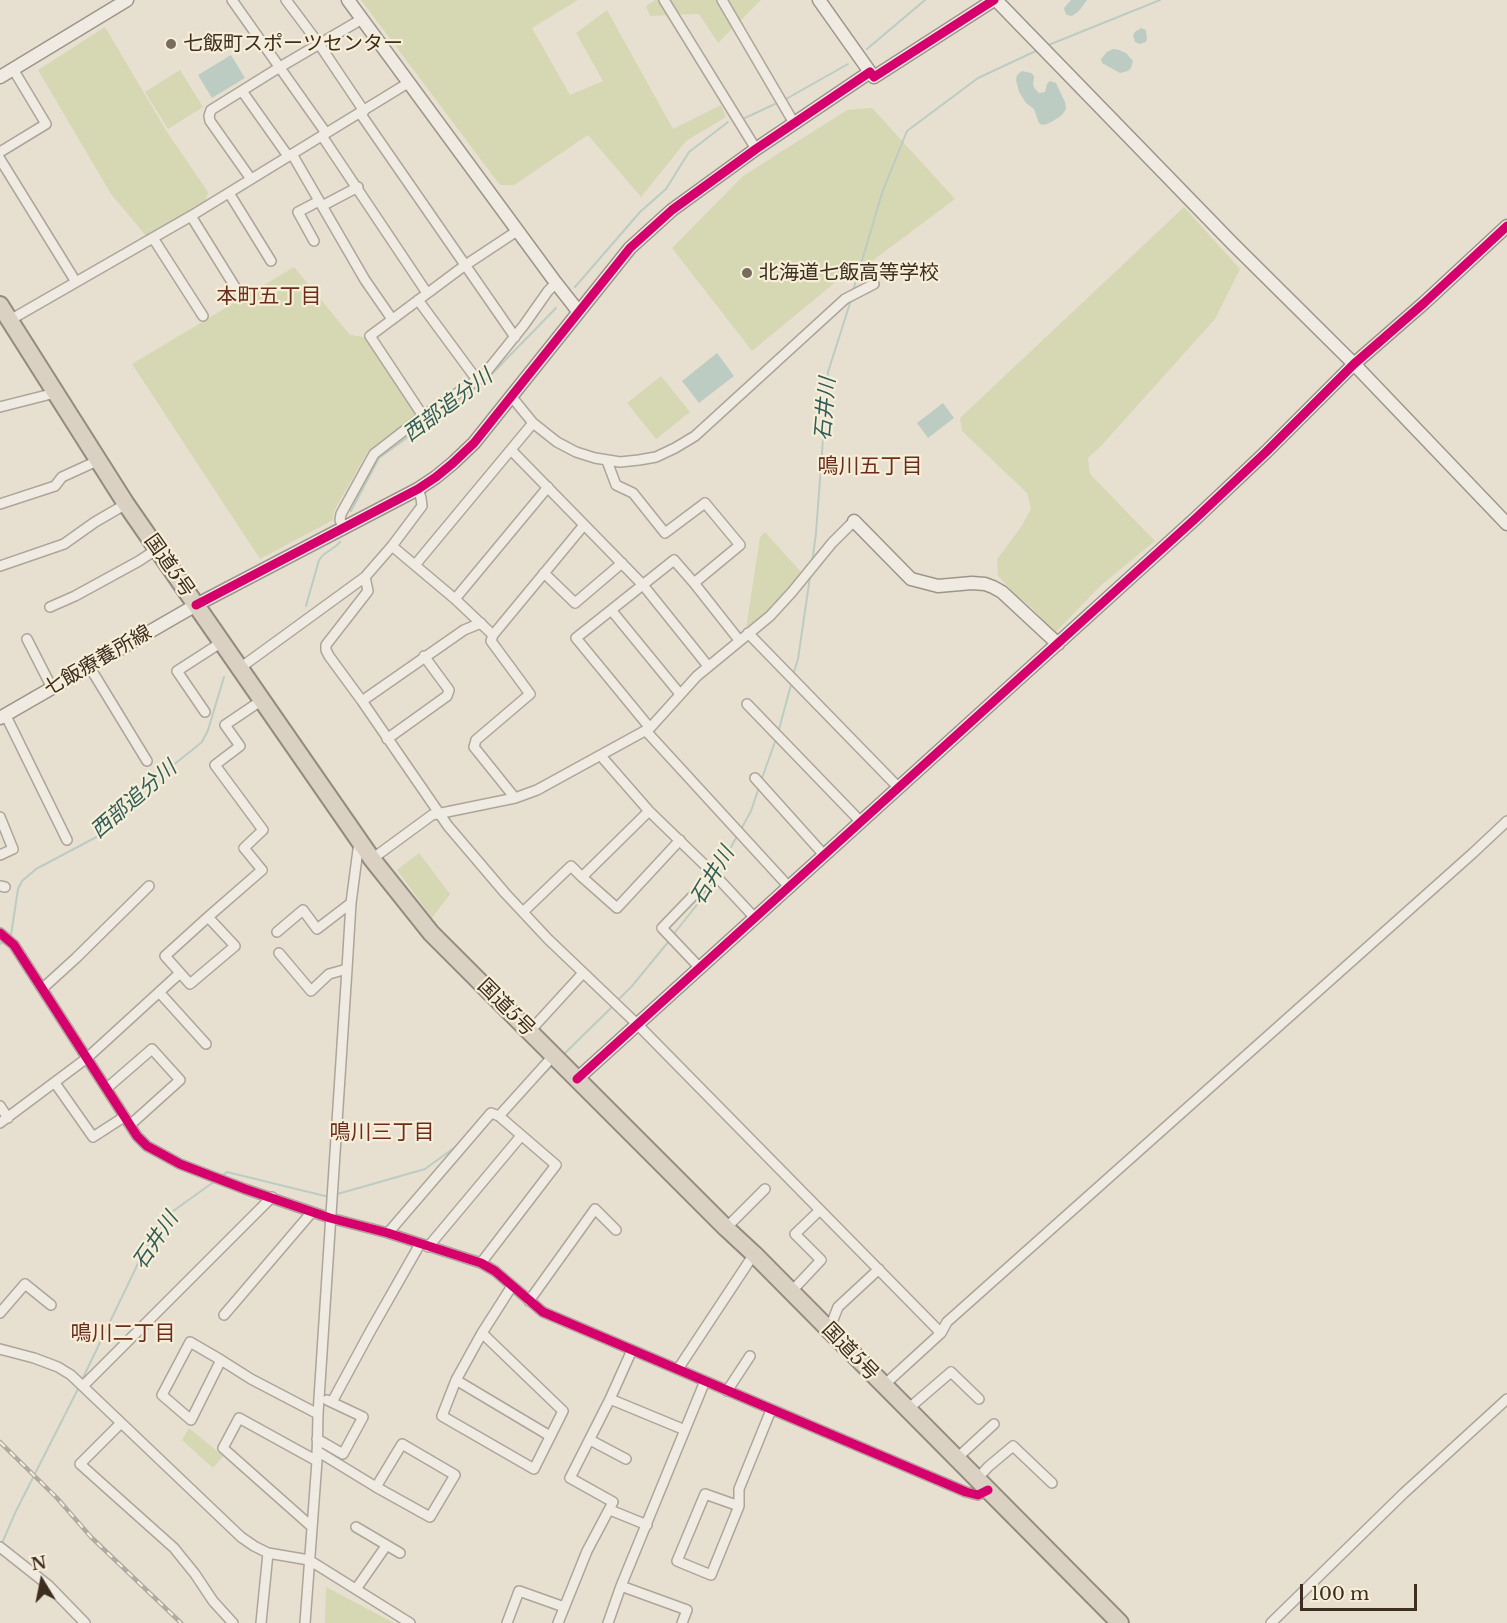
<!DOCTYPE html>
<meta charset="utf-8">
<style>
body{margin:0}
#map{position:relative;width:1507px;height:1623px;overflow:hidden;background:#e7e0d1;font-family:"Libre Baskerville",serif}
canvas{display:block}
.north{position:absolute;left:12px;top:1551px;width:60px;height:60px;-webkit-text-stroke:4px #f7eed8;paint-order:stroke;rotate:350deg;font-size:16px;font-weight:700;line-height:24px;text-align:center;color:#3d2e20}
.north::after{content:'';display:block;margin:auto;width:21px;height:27px;background:#3d2e20;clip-path:polygon(50% 0,100% 100%,50% 72%,0 100%)}
.scale{position:absolute;left:1300px;top:1584px;width:117px;height:27px;box-sizing:border-box;border:3px solid #3d2e20;border-top:0;padding-left:8px;font-size:18px;line-height:21px;white-space:nowrap;color:#3d2e20;-webkit-text-stroke:4px #f7eed8;paint-order:stroke}
</style>
<div id="map">
<canvas width="1507" height="1623"></canvas>
<div class="north">N</div>
<div class="scale">100 m</div>
</div>
<script>
const ctx = document.querySelector('canvas').getContext('2d');
ctx.lineJoin = 'round';
function paint(path, color) { ctx.fillStyle = color; ctx.fill(path, 'evenodd'); }
const poly = rows => new Path2D(rows.map(r => 'M' + r).join(''));
function strokePath(path, color, width, dash) { ctx.strokeStyle = color; ctx.lineWidth = width; ctx.lineCap = dash ? 'butt' : 'round'; ctx.setLineDash(dash || []); ctx.stroke(path); }
function write(font, color, halo, rows, align = 'center') {
  ctx.font = font + ' "Libre Baskerville","Noto Sans JP",serif'; ctx.lineWidth = 4.5; ctx.setLineDash([]); ctx.textBaseline = 'middle'; ctx.strokeStyle = halo; ctx.fillStyle = color; for (const [text, x, y, turn = 0] of rows) {
    ctx.save(); ctx.translate(x, y); ctx.rotate((+turn || 0) * Math.PI / 180); ctx.textAlign = isNaN(turn) ? turn : align; if (halo) ctx.strokeText(text, 0, 0); ctx.fillText(text, 0, 0); ctx.restore();
  }
}
const green = poly([
 [361,0,578,0,532,28,570,95,603,81,576,33,607,10,673,129,721,105,726,117,686,141,641,197,588,135,514,185,500,185],
 [655,0,761,0,718,43,699,14,650,16,646,6],
 [105,27,167,132,208,192,205,203,147,237,111,194,38,70],
 [180,70,203,107,168,129,145,92],
 [872,108,955,199,868,264,855,266,752,351,672,248,743,176,847,110],
 [1184,207,1240,269,1215,319,1101,446,1088,458,1090,474,1155,541,1100,586,1055,633,1032,608,1016,595,998,576,997,559,1021,527,1031,509,1027,493,962,431,960,418],
 [294,267,350,335,364,337,419,415,368,451,334,511,333,520,260,559,132,364],
 [661,376,690,412,656,439,627,403],
 [765,532,801,572,770,612,746,629,760,537],
 [419,853,450,894,432,918,397,870],
 [189,1428,223,1456,213,1468,182,1440],
 [326,1587,394,1623,325,1623]
]);
const water = poly([
 [1071,0,1087,0,1079,11,1072,16,1067,15,1065,12,1064,8],
 [1141,28,1146,30,1147,38,1146,42,1140,44,1135,42,1133,35,1135,32],
 [1113,49,1119,50,1126,53,1133,61,1131,68,1128,71,1120,73,1102,63,1101,59,1107,52],
 [231,55,245,78,212,98,198,75],
 [1022,71,1031,73,1034,76,1033,85,1035,89,1039,93,1045,92,1047,84,1050,81,1056,83,1065,102,1066,109,1062,115,1053,121,1047,124,1042,125,1039,123,1034,109,1026,103,1019,92,1016,80,1017,75],
 [717,353,734,376,699,403,682,381],
 [943,403,954,418,928,438,917,423]
]);
const stream = poly([
 [1046,46,1160,0],
 [867,49,925,0],
 [786,99,848,64],
 [745,118,775,104],
 [575,287,640,212,666,189,689,152,728,122],
 [853,291,882,193,907,131,978,78,1038,50],
 [351,511,379,458,485,381,556,308],
 [812,563,816,533,828,372,851,300],
 [306,606,319,560,323,555,336,546,340,542],
 [793,675,798,659,810,577],
 [778,733,792,681],
 [761,781,776,739],
 [740,831,751,811,759,787],
 [717,873,737,836],
 [11,935,18,889,22,881,36,869,104,833,146,787,202,742,208,730,224,677],
 [672,936,704,896,713,881],
 [0,944,3,942],
 [618,1000,632,986,669,941],
 [563,1055,614,1005],
 [535,1083,554,1064],
 [222,1176,227,1172,329,1197],
 [334,1195,425,1169,458,1145],
 [81,1382,144,1251,169,1214,215,1181],
 [2,1543,16,1511,79,1387]
]);
const street = poly([
 [232,0,326,133],
 [286,0,319,44,364,111],
 [664,0,756,149],
 [722,0,794,123],
 [242,91,288,156],
 [360,113,515,337],
 [322,136,427,293],
 [0,152,46,124,13,69],
 [292,154,365,280,392,319],
 [0,159,76,282],
 [251,179,210,121,209,116,211,110,280,67,362,19],
 [229,193,271,261],
 [322,206,358,187],
 [191,216,240,295],
 [517,231,464,266,370,336,423,416,483,376,524,325,548,291,556,283],
 [153,238,203,316],
 [314,241,298,212,319,201],
 [418,300,477,380],
 [10,320,191,216,408,83],
 [511,396,533,423,557,442,576,452,595,458,620,462,639,460,656,457,675,448,695,436,845,299,874,284],
 [0,407,55,393],
 [511,450,643,585,708,666],
 [607,461,616,485,633,493,665,533,705,503,740,545,694,583],
 [0,504,55,486,62,477,97,461],
 [343,527,340,520,341,514,374,454,423,416],
 [392,546,455,599,493,635,491,641,530,694,476,740,474,747,515,798],
 [415,565,533,423],
 [0,566,64,544,95,522,126,504],
 [544,573,575,603,622,563],
 [365,577,368,591,326,645,326,650,329,656,362,701,448,826,505,893,548,939,638,1025,941,1333],
 [455,599,548,487],
 [50,607,75,596,139,561,157,549],
 [612,611,680,694],
 [748,633,899,788],
 [493,635,584,525],
 [27,639,52,688],
 [89,666,147,761],
 [240,668,365,577,392,546,422,506,421,498,418,489],
 [362,701,464,630,481,623],
 [747,704,861,822],
 [205,712,177,671,222,642],
 [5,714,67,840],
 [650,728,576,638,674,560,694,583,739,640],
 [646,731,790,888],
 [387,739,447,696,449,690,424,656],
 [601,756,649,811,714,874,755,918],
 [755,778,825,856],
 [0,817,13,849,0,855],
 [372,859,432,815,515,798,537,790,650,728,697,676,770,616,792,592,832,543,854,521],
 [582,877,617,908,680,840],
 [0,886,5,887],
 [523,912,571,866,582,877,649,811],
 [208,917,235,946,190,984,165,956,208,917,262,870,244,848,263,830,215,765,240,746,225,725,262,700],
 [277,932,303,910,317,929,351,903],
 [0,933,14,945,137,1136,147,1146,160,1153,180,1164,245,1189,330,1218,388,1233,481,1263,495,1271,543,1312,966,1492,978,1495,988,1490],
 [279,953,311,991,329,974,347,969],
 [700,968,662,928,714,874],
 [43,988,76,958,149,886],
 [159,992,206,1044],
 [530,1031,583,973],
 [55,1083,93,1137,124,1117],
 [107,1088,152,1049,180,1080,130,1125],
 [0,1106,8,1118],
 [0,1123,87,1058,180,973],
 [726,1228,765,1189],
 [388,1233,491,1113,499,1116,554,1055],
 [428,1247,521,1136],
 [481,1263,556,1165,499,1116],
 [791,1292,821,1260,795,1234,820,1210],
 [529,1301,595,1209,616,1230],
 [0,1313,25,1284,51,1305],
 [224,1315,312,1212],
 [829,1330,838,1307,879,1269],
 [482,1333,456,1380,442,1416,534,1469,563,1411,482,1333,512,1286],
 [0,1349,34,1358,58,1367,71,1375,241,1537,254,1546,268,1553,309,1560,410,1623],
 [221,1360,191,1420,162,1395,190,1342,221,1360,251,1379,318,1414],
 [678,1369,754,1254],
 [456,1380,550,1436],
 [83,1386,272,1197],
 [883,1386,941,1333,947,1322,1473,853,1507,821],
 [727,1391,750,1356],
 [610,1399,685,1430],
 [332,1402,371,1330,420,1244],
 [908,1409,951,1372,979,1399],
 [121,1423,80,1464,174,1548,195,1574,213,1601,233,1623],
 [317,1439,343,1454,363,1417,327,1400],
 [590,1440,626,1459],
 [317,1451,376,1487,430,1517,455,1475,402,1444,376,1487],
 [956,1459,994,1424],
 [977,1479,988,1467,1013,1446,1052,1483],
 [739,1506,711,1575,677,1561,705,1494,739,1506,739,1489,771,1410],
 [610,1510,647,1525],
 [312,1527,223,1448,239,1418,317,1461],
 [356,1527,400,1553],
 [0,1547,48,1585,85,1623],
 [621,1586,687,1610,682,1623],
 [356,1589,386,1546],
 [261,1623,268,1553],
 [305,1623,317,1461,318,1414,347,969,351,903,359,842],
 [507,1623,519,1591,564,1607],
 [558,1623,587,1551,613,1502,570,1478,610,1399,632,1350],
 [608,1623,621,1586,705,1381],
 [1271,1623,1404,1493,1507,1399]
]);
const secondary = poly([
 [348,0,556,283,578,311],
 [819,0,870,72],
 [996,0,1232,243,1354,364,1507,524],
 [0,77,127,0],
 [854,521,911,579,938,586,972,583,985,584,993,587,1002,592,1058,644],
 [0,718,196,605,418,489,436,477,453,463,474,443,630,248,672,210,756,149,870,72,874,77,994,0],
 [577,1079,1195,519,1266,452,1354,364,1424,303,1507,226]
]);
const highway = poly([
 [0,305,126,504,372,859,431,933,726,1228,754,1254,1120,1623]
]);
const rail = poly([
 [0,1442,57,1498,91,1537,181,1623]
]);
const cycleway = poly([
 [196,605,418,489,436,477,453,463,474,443,630,248,672,210,756,149,870,72,874,77,994,0],
 [0,933,14,945,137,1136,147,1146,160,1153,180,1164,245,1189,330,1218,388,1233,481,1263,495,1271,543,1312,966,1492,978,1495,988,1490],
 [577,1079,1195,519,1266,452,1354,364,1424,303,1507,226]
]);
const markers = [
 [171,44,6,"#786c5e"],
 [747,273,6,"#786c5e"]
];
const poiNames = [
 ["七飯町スポーツセンター",183,44],
 ["北海道七飯高等学校",759,273]
];
const streetNames = [
 ["国道5号",169,566,55],
 ["七飯療養所線",98,661,-30],
 ["国道5号",506,1008,45],
 ["国道5号",850,1352,46]
];
const neighbourhoodNames = [
 ["本町五丁目",269,297],
 ["鳴川五丁目",870,467],
 ["鳴川三丁目",382,1133],
 ["鳴川二丁目",123,1334]
];
const waterNames = [
 ["西部追分川",448,406,-37],
 ["石井川",826,409,-85],
 ["西部追分川",134,800,-41],
 ["石井川",713,876,-59],
 ["石井川",156,1241,-56]
];
paint(green, '#d6d7b3');
paint(water, '#bcccc2');
strokePath(stream, '#bcccc2', 2);
strokePath(street, '#ada599', 12);
strokePath(secondary, '#9c958a', 15);
strokePath(highway, '#928b80', 20);
strokePath(street, '#efebe3', 9);
strokePath(secondary, '#efebe3', 12);
strokePath(highway, '#dad1c2', 16);
strokePath(rail, '#afaaa2', 4.5);
strokePath(rail, '#f7eed8', 2, [7]);
strokePath(cycleway, '#d6006c', 9);
for (const [x, y, r, color] of markers) { const dot = new Path2D(); dot.arc(x, y, r, 0, 2 * Math.PI); ctx.fillStyle = color; ctx.fill(dot); strokePath(dot, '#f7eed8', 2); }
write('20px', '#3d2e20', '#f7eed8', poiNames, 'left');
write('20px', '#3d2e20', '#f7eed8', streetNames);
write('21px', '#6b2e1e', '#f7eed8', neighbourhoodNames);
write('italic 21px', '#2f5d5a', '#f7eed8', waterNames);
</script>
